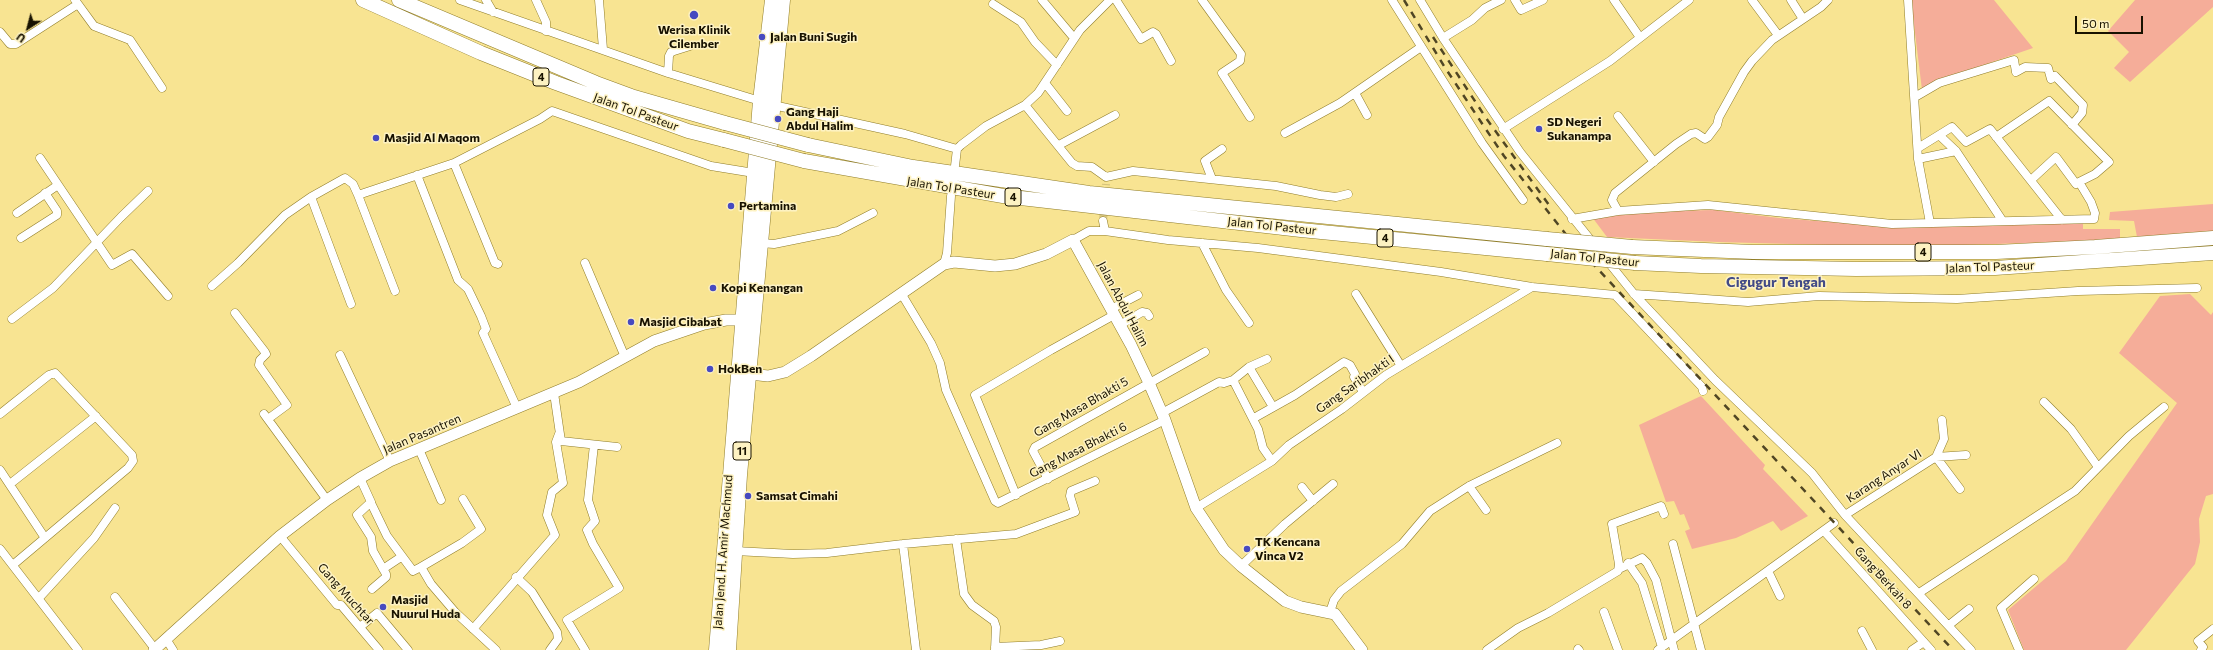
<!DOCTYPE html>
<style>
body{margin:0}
#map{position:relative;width:2213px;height:650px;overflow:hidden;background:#f8e492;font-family:Commissioner,sans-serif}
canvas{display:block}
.north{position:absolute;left:8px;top:8px;width:40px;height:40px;-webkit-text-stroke:3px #fdf2c2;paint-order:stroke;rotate:216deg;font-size:11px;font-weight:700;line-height:16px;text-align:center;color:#181200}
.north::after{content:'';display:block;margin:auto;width:14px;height:18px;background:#181200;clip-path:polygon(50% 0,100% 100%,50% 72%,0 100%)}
.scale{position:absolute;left:2075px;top:16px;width:68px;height:18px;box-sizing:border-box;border:2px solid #181200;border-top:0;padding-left:5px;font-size:12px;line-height:14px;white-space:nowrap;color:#181200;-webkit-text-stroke:3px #fdf2c2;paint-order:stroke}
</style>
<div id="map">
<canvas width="2213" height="650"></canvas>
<div class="north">U</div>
<div class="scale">50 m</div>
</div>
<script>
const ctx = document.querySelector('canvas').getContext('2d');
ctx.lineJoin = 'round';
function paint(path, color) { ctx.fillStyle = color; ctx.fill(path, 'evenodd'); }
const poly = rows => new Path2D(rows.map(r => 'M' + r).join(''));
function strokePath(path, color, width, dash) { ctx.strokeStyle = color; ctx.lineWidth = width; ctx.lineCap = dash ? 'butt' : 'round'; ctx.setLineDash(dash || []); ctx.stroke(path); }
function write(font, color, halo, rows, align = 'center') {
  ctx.font = font + ' Commissioner,sans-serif'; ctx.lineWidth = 3; ctx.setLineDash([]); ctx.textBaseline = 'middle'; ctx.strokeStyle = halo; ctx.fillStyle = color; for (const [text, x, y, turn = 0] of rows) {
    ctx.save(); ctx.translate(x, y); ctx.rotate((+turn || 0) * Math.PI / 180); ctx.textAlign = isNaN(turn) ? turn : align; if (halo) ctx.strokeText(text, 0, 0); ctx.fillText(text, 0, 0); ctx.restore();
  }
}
const green = poly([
 [1911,0,1994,0,2033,48,1937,81,1922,90],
 [2135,0,2213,0,2213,7,2130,82,2114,68,2129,52,2108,31],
 [2213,204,2213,231,2137,237,2134,221,2109,220,2110,212],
 [1714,210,1779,218,1895,227,2083,223,2083,229,2120,229,2120,240,1901,247,1718,242,1607,237,1592,217,1625,212],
 [2190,294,2211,315,2213,312,2213,494,2206,496,2199,519,2200,542,2195,564,2126,650,2024,650,2008,610,2066,561,2177,403,2119,353,2160,296],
 [1701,396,1765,465,1763,469,1808,516,1781,531,1773,521,1736,538,1692,549,1685,531,1690,529,1684,514,1680,515,1674,501,1666,502,1639,425]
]);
const streetTunnel = poly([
 [1103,221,1106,184]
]);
const street = poly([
 [75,0,94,26,130,40,162,88],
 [460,0,668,73,760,101],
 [486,0,493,12],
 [536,0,546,22,546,31],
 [599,0,603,49],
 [1042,0,1074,38],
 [1116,0,1141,39,1153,32,1156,34,1171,61],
 [1202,0,1241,54,1240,61,1222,73,1250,117],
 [1392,0,1482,143,1523,200],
 [1420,0,1443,38,1520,152,1634,294,1715,380,1812,473,1845,515,1971,650],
 [1515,0,1521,10,1543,0],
 [1614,0,1639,36],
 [1752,0,1778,35],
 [1791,0,1803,19],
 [1908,0,1918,159,1930,223],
 [993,4,1021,22,1035,42,1057,65],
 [0,32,10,44,16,44,78,4],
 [1443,38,1472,20,1485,8,1501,0],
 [668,73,669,56,671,52,690,46],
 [1045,83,1067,111],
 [1355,93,1367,115],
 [1915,97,1939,83,2014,60,2016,72,2025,67,2048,68,2051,79,2055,76,2083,105,2082,113,2072,125],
 [773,105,905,134,957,149],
 [1025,105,1072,163,1077,166,1092,167,1106,177,1133,171,1276,186,1320,195,1336,197,1348,194],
 [1618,116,1654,162],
 [1503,129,1610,61,1689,0],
 [1285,133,1340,103,1421,47],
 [1939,135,1956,151,2002,220],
 [1059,145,1115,115],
 [1918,148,1952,127,1966,142,1990,129,2062,220],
 [40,158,112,265,132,254,168,296],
 [1918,159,1956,151],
 [454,163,495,263,498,264],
 [955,166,957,149,961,145,986,126,1025,105,1038,93,1080,30,1110,0],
 [417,175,458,280,468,289,481,316,486,329,483,333,517,408],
 [1212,179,1205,161,1222,149],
 [2031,180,2056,157,2076,184,2079,182],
 [358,195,454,163,540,119,552,111,711,166,754,173],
 [311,197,351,304],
 [1618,211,1612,200,1615,193,1676,144,1691,134,1696,133,1705,139,1708,137,1717,125,1719,117,1744,72,1752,61,1772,40,1821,7,1828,0],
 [17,213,58,185],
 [1572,219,1618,211,1708,205,1892,224,2094,219,2095,213,2091,202,2079,182,2095,174,2109,162,2049,101,1996,137],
 [1103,221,1105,231],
 [21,238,57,215,57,211,45,193],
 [1073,240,1089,231,1105,231,1168,240,1258,248,1441,272,1532,287,1615,295,1702,387,1703,391],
 [760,243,774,244,838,231,873,213],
 [1202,243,1226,290,1249,323],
 [585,263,625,357],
 [944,264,947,253,951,196],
 [212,286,238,263,285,215,311,197,345,178,353,184,358,195,395,291],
 [901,293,931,343,940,363,946,390,995,501,998,503,1165,420],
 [1356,294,1401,366],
 [1634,294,1748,302,1819,296,1957,299,2078,291,2197,288],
 [1111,309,1138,295],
 [235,313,265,352,266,354,260,360,259,365,287,405,268,419],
 [12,319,53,288,121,217,148,191],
 [1120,325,1142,312,1147,313,1149,316],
 [340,355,390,461],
 [1249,367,1273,407],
 [1233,380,1258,429,1263,448,1272,461],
 [554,393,561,441,617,447],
 [2044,402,2071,429,2098,467],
 [1162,413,1219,382,1224,383,1233,380,1249,367,1267,359],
 [0,414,49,375,55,373,132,455,133,461,128,468,14,564],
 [264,414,327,500],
 [1254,418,1295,395,1344,362,1350,365,1355,374,1354,377,1363,392],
 [1942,420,1944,439,1936,457,1960,489],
 [419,449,441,500],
 [0,470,45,538],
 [360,478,371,502,357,515,371,537,373,551,386,574,386,577,372,589],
 [1048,479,1033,451,1035,447,1205,352],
 [10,484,96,416],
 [1469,486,1486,510],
 [1302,487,1313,501],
 [1016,495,975,395,1051,350,1114,315],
 [371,503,387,536,413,571,421,567,431,584,455,612,496,650],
 [1196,508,1272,461,1289,445,1342,409,1386,375,1532,287],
 [1845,515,1936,457,1966,455],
 [1824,531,1931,650],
 [280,536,337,605,341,605,379,650],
 [956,539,964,594,972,605,994,621,996,627,995,650],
 [903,544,916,650],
 [1673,544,1701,650],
 [0,549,78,650],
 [735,551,793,554,827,553,903,544,1016,534,1075,512,1070,496,1071,491,1095,481],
 [1628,563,1642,583,1662,647],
 [1241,566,1285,524,1333,484],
 [421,567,462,543,481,529,463,499],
 [383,569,401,557],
 [1619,569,1640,559,1642,558,1647,563,1656,580,1674,650],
 [1768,571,1780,596],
 [516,577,532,592,557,632,558,639,550,650],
 [1919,593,2075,491,2129,436,2164,407],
 [115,597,155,649],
 [39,598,94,538,115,508],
 [1330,612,1334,600,1341,591,1402,544,1430,511,1469,486,1557,443],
 [1604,612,1618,650],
 [1949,625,1969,609],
 [360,627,377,613,408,650],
 [473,629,555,535,547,515,552,492,563,483,556,442,559,434],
 [1862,631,1872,650],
 [166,639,173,650],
 [995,647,1041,645,1060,641],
 [1578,649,1579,650],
 [585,650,567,620,619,588,593,544,587,530,595,521,588,500,594,445],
 [1487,650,1518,628,1548,613,1618,571,1619,564,1612,524,1661,506,1664,514],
 [1658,650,1834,523],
 [1912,650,1924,642],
 [2019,650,2001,608,2034,579],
 [2201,650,2203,647,2198,641,2213,629]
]);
const secondary = poly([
 [750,374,768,376,785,372,811,356,944,264,954,262,995,266,1015,264,1046,254,1073,240,1131,345,1149,383,1165,420,1196,508,1224,550,1241,566,1285,601,1301,607,1335,614,1362,650],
 [154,650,280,536,327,500,360,478,390,461,579,382,654,341,704,324,726,320,743,320]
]);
const highway = poly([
 [363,0,481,53,556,83,688,131,724,140],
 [399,0,596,83,634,97,725,123],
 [808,145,913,167,1089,193,1547,239],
 [804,161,1003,196,1301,230,1547,254],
 [1632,247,1753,252,1996,252,2095,247,2213,238],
 [1635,263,1701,266,1856,269,1995,268,2213,253],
 [716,650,760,101,772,0],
 [729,650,740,475,783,0]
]);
const rail = poly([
 [1404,0,1444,66,1483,125,1504,156,1568,237,1953,650],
 [1433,37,1486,118,1549,205]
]);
const highwayBridge = poly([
 [725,123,808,145],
 [724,140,804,161],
 [1547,239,1632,247],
 [1547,254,1635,263]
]);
const markers = [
 [694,15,5,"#474ac0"],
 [762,37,4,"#474ac0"],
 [778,119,4,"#474ac0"],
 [1539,129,4,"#474ac0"],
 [376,138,4,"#474ac0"],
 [731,206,4,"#474ac0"],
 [713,288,4,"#474ac0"],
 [631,322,4,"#474ac0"],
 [710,369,4,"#474ac0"],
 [748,496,4,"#474ac0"],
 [1247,549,4,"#474ac0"],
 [383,607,4,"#474ac0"]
];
const shields = [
 [541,77,16],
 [1013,197,16],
 [1385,238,16],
 [1923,252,16],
 [742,451,18]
];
const shieldNames = [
 ["4",541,77],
 ["4",1013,197],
 ["4",1385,238],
 ["4",1923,252],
 ["11",742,451]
];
const poiNames = [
 ["Werisa Klinik",694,30,"center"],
 ["Cilember",694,44,"center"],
 ["Jalan Buni Sugih",770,37],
 ["Gang Haji",786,112],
 ["Abdul Halim",786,126],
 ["SD Negeri",1547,122],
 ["Sukanampa",1547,136],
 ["Masjid Al Maqom",384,138],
 ["Pertamina",739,206],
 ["Kopi Kenangan",721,288],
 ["Masjid Cibabat",639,322],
 ["HokBen",718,369],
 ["Samsat Cimahi",756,496],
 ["TK Kencana",1255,542],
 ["Vinca V2",1255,556],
 ["Masjid",391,600],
 ["Nuurul Huda",391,614]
];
const streetNames = [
 ["Jalan Tol Pasteur",636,112,20],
 ["Jalan Tol Pasteur",951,188,9],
 ["Jalan Tol Pasteur",1272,226,6],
 ["Jalan Tol Pasteur",1595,258,6],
 ["Jalan Tol Pasteur",1990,267,-2],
 ["Jalan Abdul Halim",1123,304,62],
 ["Gang Saribhakti I",1355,384,-35],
 ["Gang Masa Bhakti 5",1081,407,-30],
 ["Jalan Pasantren",422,434,-23],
 ["Gang Masa Bhakti 6",1078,450,-27],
 ["Karang Anyar VI",1884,476,-33],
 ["Jalan Jend. H. Amir Machmud",723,552,-86],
 ["Gang Berkah 8",1883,578,48],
 ["Gang Muchtar",346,594,48]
];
const quarterNames = [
 ["Cigugur Tengah",1776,282]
];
paint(green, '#f5ad99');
strokePath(streetTunnel, '#d6c47c', 8, [8, 4]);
strokePath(street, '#907d29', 9);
strokePath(secondary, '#907d29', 12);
strokePath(highway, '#907d29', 15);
strokePath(street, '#fff', 8);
strokePath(secondary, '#fff', 11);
strokePath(highway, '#fff', 14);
strokePath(rail, '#504624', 2.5, [7, 7]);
strokePath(highwayBridge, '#907d29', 15, []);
strokePath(highwayBridge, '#fff', 14);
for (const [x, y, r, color] of markers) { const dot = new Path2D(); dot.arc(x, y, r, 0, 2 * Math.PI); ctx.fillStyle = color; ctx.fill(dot); strokePath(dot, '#fdf2c2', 1.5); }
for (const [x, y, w] of shields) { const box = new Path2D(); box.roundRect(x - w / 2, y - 9, w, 18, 3); ctx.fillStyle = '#fdf2c2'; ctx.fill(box); strokePath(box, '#181200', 1); }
write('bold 11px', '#181200', null, shieldNames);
write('bold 12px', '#181200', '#fdf2c2', poiNames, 'left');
write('12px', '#181200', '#fdf2c2', streetNames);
write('bold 14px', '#424a86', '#fdf2c2', quarterNames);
</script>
